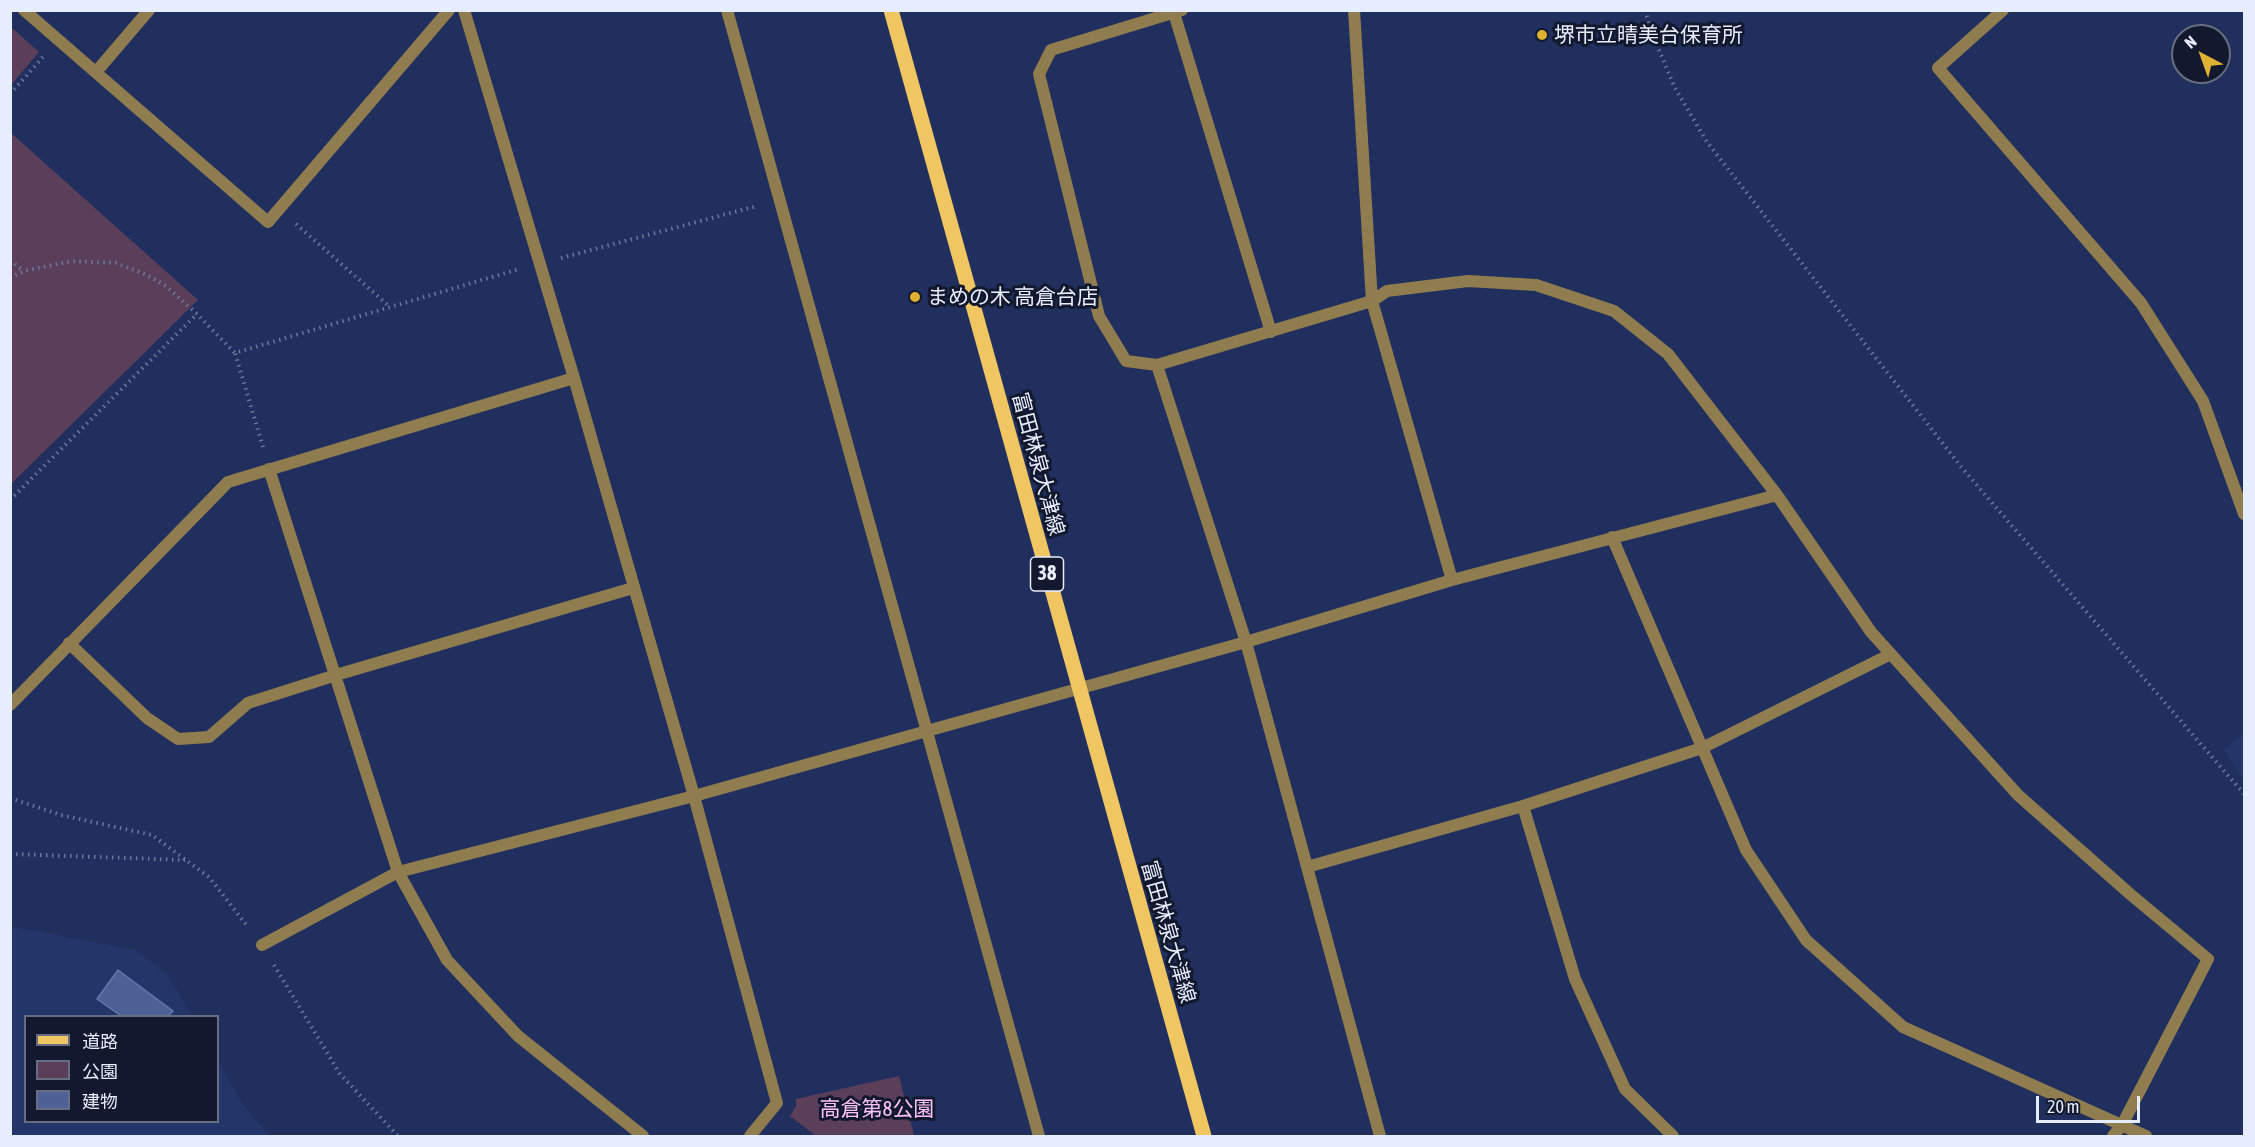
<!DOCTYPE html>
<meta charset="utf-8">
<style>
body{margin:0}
#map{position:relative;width:2255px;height:1147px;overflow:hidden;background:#202f5d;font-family:"Asap Condensed","Noto Sans JP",sans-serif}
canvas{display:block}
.frame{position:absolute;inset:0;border:12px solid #e6edff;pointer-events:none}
.legend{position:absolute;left:24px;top:1015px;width:195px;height:108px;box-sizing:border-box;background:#12192e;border:2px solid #676e82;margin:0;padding:8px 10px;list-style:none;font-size:18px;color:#e6edff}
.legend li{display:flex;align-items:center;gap:12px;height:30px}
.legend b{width:30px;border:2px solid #676e82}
.north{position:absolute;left:2171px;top:24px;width:60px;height:60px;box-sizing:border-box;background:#12192e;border:2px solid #676e82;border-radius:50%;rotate:319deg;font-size:16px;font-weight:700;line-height:24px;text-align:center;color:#e6edff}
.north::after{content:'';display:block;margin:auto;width:21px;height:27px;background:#deb133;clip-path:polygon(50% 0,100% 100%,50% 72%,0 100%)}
.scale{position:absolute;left:2036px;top:1096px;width:104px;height:27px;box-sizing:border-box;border:3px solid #e6edff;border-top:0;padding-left:8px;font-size:18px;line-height:21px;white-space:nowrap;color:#e6edff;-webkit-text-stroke:4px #12192e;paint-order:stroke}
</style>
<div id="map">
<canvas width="2255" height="1147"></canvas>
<div class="frame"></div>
<ul class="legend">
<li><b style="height:8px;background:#efc662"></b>道路</li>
<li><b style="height:16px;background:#5b3f5a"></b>公園</li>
<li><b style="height:16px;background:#4d6197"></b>建物</li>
</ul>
<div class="north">N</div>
<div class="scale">20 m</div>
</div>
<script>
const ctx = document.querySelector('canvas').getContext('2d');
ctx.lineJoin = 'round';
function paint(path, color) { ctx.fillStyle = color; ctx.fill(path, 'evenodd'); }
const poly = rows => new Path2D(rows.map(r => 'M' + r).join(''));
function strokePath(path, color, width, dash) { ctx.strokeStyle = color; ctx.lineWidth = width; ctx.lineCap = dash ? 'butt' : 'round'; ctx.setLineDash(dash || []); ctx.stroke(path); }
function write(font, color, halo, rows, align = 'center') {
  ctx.font = font + ' "Asap Condensed","Noto Sans JP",sans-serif'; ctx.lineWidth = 6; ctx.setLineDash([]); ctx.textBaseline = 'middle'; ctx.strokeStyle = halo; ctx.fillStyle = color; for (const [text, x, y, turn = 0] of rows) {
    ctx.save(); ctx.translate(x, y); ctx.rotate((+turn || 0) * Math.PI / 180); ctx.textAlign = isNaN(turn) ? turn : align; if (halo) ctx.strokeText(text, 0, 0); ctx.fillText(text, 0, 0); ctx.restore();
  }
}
const built = poly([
 [2244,732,2244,782,2224,750],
 [10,926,136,950,168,976,192,1016,26,1016,26,1122,218,1122,218,1061,243,1105,270,1136,11,1136]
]);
const green = poly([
 [11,27,39,52,11,85],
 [11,133,198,300,11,484],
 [899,1076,914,1136,816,1136,790,1116,796,1106,796,1099]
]);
const building = poly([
 [118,970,173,1011,168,1016,121,1016,97,999,118,970]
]);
const path = poly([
 [1645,10,1653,36,1675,88,1707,142,1962,468,2244,794],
 [10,94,43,57],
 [296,224,390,307],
 [561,258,757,206],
 [10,260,24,271],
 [10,278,24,271,72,261,116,263,145,274,166,286,197,314,235,353],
 [263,447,235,353,519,269],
 [10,500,197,314],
 [10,798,61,815,152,835,209,877,248,927],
 [10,854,185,860],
 [274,965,340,1074,398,1136]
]);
const lane = poly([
 [262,945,398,872]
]);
const street = poly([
 [24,10,268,222,449,10],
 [464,10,574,378,694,796,777,1103,750,1136],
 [727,10,1039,1136],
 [1354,10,1372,301,1452,580],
 [2003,10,1938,68,2141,303,2203,401,2244,514],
 [1174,13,1271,332],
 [96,72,149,10],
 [1157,365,1126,361,1099,316,1039,74,1051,50,1182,10],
 [269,469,398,872,447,960,518,1036,643,1136],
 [1612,537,1746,850,1806,940,1903,1027,2146,1136],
 [69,643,147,718,178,739,209,737,248,703,336,675,633,588],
 [10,705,228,482,574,378],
 [1523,806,1575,979,1625,1089,1673,1136],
 [1307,867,1523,806,1702,748,1891,654],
 [398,872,694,796,1246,642,1452,580,1777,495],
 [1380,1136,1246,642,1157,365,1372,301,1387,291,1468,281,1536,285,1614,311,1668,354,1777,495,1871,632,2018,795,2130,894,2208,959,2122,1125,2113,1136]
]);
const primary = poly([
 [891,10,1204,1136]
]);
const markers = [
 [1542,35,6,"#deb133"],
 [915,297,6,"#deb133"]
];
const shields = [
 [1047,574,33]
];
const shieldNames = [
 ["38",1047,574]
];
const poiNames = [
 ["堺市立晴美台保育所",1554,35],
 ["まめの木 高倉台店",927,297]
];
const streetNames = [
 ["富田林泉大津線",1038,464,75],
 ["富田林泉大津線",1168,932,74]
];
const parkNames = [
 ["高倉第8公園",877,1109]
];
paint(built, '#24356a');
paint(green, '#5b3f5a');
paint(building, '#4d6197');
strokePath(building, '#6377ab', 1.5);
strokePath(path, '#6b779b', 4, [1.5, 4.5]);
strokePath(lane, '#907d4f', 12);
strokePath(street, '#907d4f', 12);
strokePath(primary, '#efc662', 15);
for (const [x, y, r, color] of markers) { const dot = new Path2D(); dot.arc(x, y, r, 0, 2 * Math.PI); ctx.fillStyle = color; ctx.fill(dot); strokePath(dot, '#12192e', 2); }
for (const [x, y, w] of shields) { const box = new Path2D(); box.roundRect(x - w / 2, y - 17, w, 34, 4.5); ctx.fillStyle = '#12192e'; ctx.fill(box); strokePath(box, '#e6edff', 1.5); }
write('bold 20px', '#e6edff', null, shieldNames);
write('21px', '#e6edff', '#12192e', poiNames, 'left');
write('21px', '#e6edff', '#12192e', streetNames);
write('21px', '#fac1f8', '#12192e', parkNames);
</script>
